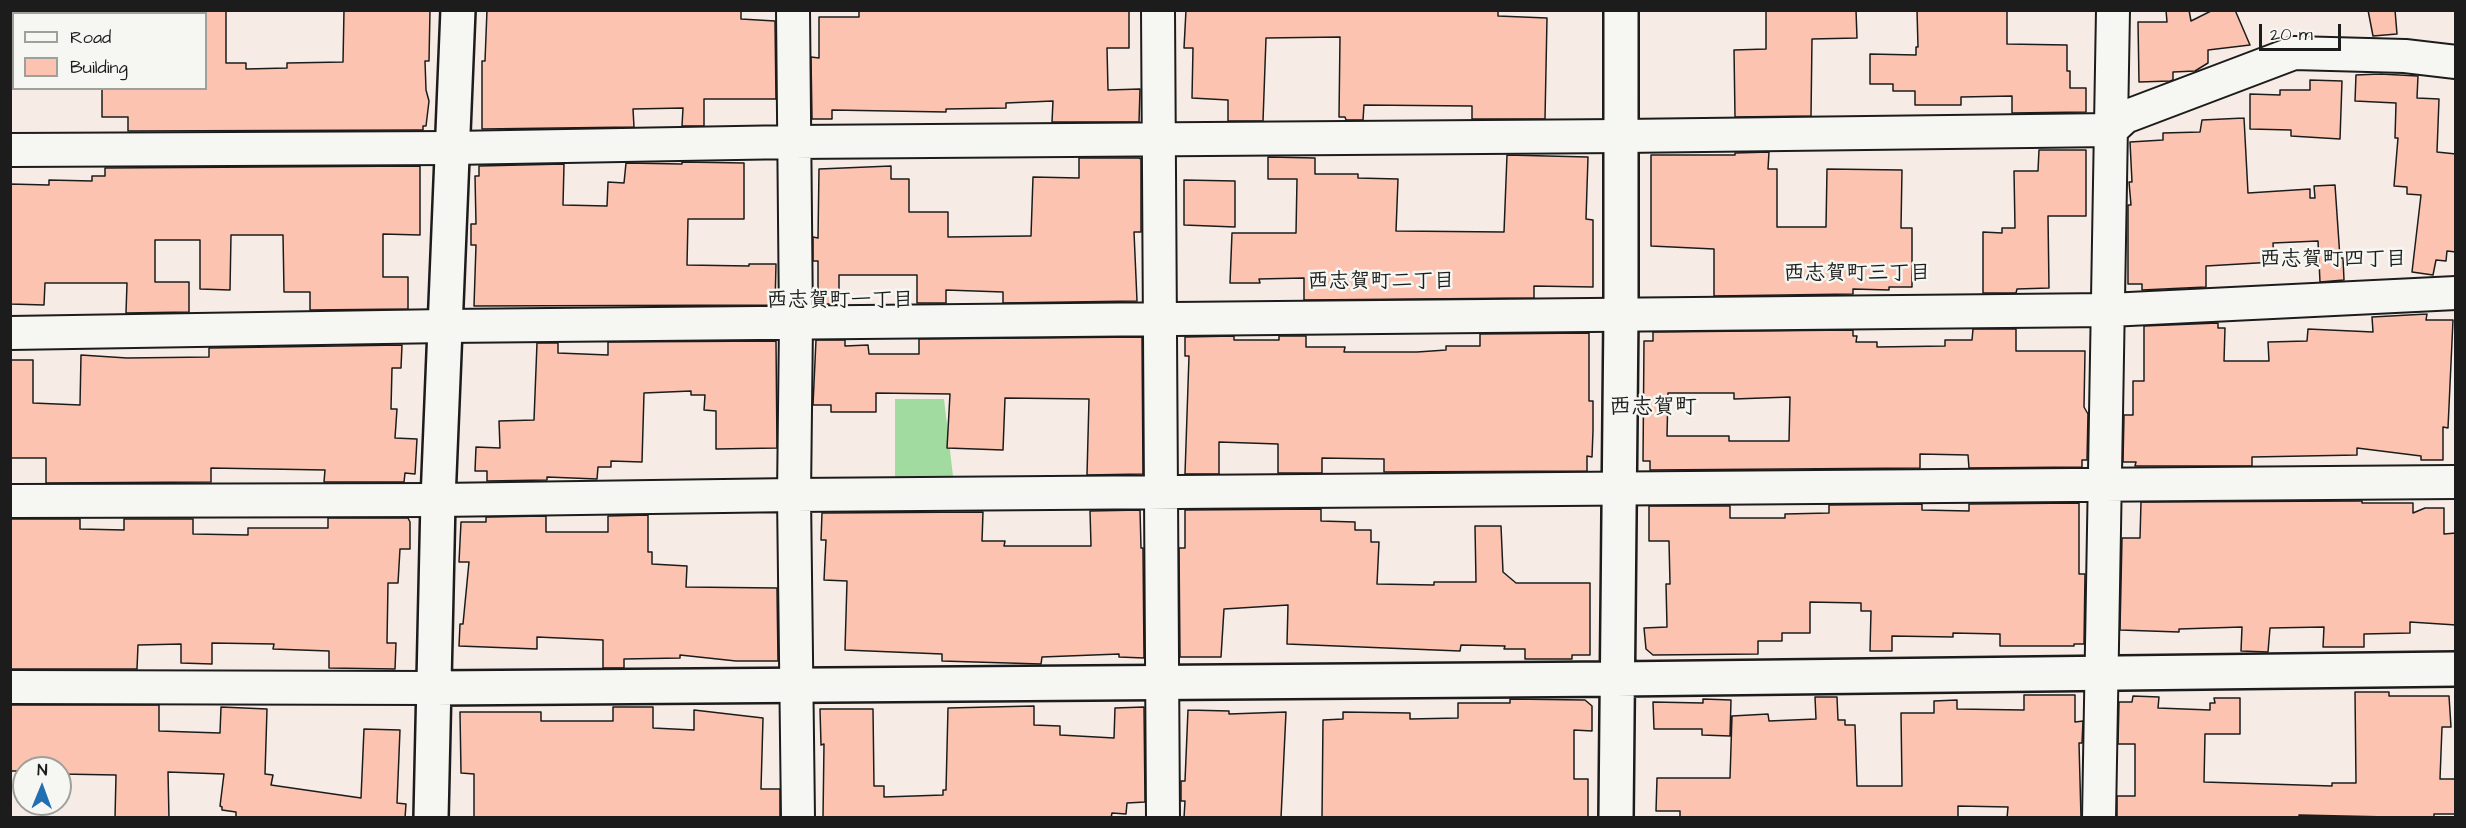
<!DOCTYPE html>
<meta charset="utf-8">
<style>
body{margin:0}
#map{position:relative;width:2466px;height:828px;overflow:hidden;background:#f7ece5;font-family:"Architects Daughter",sans-serif}
canvas{display:block}
.frame{position:absolute;inset:0;border:12px solid #1c1c1c;pointer-events:none}
.legend{position:absolute;left:12px;top:12px;width:195px;height:78px;box-sizing:border-box;background:#f6f6f2;border:2px solid #9f9f9c;margin:0;padding:8px 10px;list-style:none;font-size:18px;color:#1c1c1c}
.legend li{display:flex;align-items:center;gap:12px;height:30px}
.legend b{width:30px;border:2px solid #9f9f9c}
.north{position:absolute;left:12px;top:756px;width:60px;height:60px;box-sizing:border-box;background:#f6f6f2;border:2px solid #9f9f9c;border-radius:50%;rotate:1deg;font-size:16px;font-weight:700;line-height:24px;text-align:center;color:#1c1c1c}
.north::after{content:'';display:block;margin:auto;width:21px;height:27px;background:#1f6fb2;clip-path:polygon(50% 0,100% 100%,50% 72%,0 100%)}
.scale{position:absolute;left:2259px;top:24px;width:82px;height:27px;box-sizing:border-box;border:3px solid #1c1c1c;border-top:0;padding-left:8px;font-size:18px;line-height:21px;white-space:nowrap;color:#1c1c1c;-webkit-text-stroke:4px #f6f6f2;paint-order:stroke}
</style>
<div id="map">
<canvas width="2466" height="828"></canvas>
<div class="frame"></div>
<ul class="legend">
<li><b style="height:8px;background:#f6f6f2"></b>Road</li>
<li><b style="height:16px;background:#fcc4b0"></b>Building</li>
</ul>
<div class="north">N</div>
<div class="scale">20 m</div>
</div>
<script>
const ctx = document.querySelector('canvas').getContext('2d');
ctx.lineJoin = 'round';
function paint(path, color) { ctx.fillStyle = color; ctx.fill(path, 'evenodd'); }
const poly = rows => new Path2D(rows.map(r => 'M' + r).join(''));
function strokePath(path, color, width, dash) { ctx.strokeStyle = color; ctx.lineWidth = width; ctx.lineCap = dash ? 'butt' : 'round'; ctx.setLineDash(dash || []); ctx.stroke(path); }
function write(font, color, halo, rows, align = 'center') {
  ctx.font = font + ' "Architects Daughter","Klee One",sans-serif'; ctx.lineWidth = 5; ctx.setLineDash([]); ctx.textBaseline = 'middle'; ctx.strokeStyle = halo; ctx.fillStyle = color; for (const [text, x, y, turn = 0] of rows) {
    ctx.save(); ctx.translate(x, y); ctx.rotate((+turn || 0) * Math.PI / 180); ctx.textAlign = isNaN(turn) ? turn : align; if (halo) ctx.strokeText(text, 0, 0); ctx.fillText(text, 0, 0); ctx.restore();
  }
}
const green = poly([
 [895,399,944,399,953,476,895,478]
]);
const building = poly([
 [206,10,226,10,226,63,246,63,246,69,287,68,287,63,343,62,344,10,430,10,429,61,425,61,426,90,429,101,426,126,423,126,423,130,419,130,128,131,128,117,102,117,102,88,206,88,206,10],
 [487,10,741,10,741,19,775,21,776,99,704,99,704,126,682,126,683,108,633,109,634,127,482,129,482,61,485,61,487,10],
 [859,10,1129,10,1129,48,1107,48,1108,90,1140,89,1139,122,1052,122,1053,101,1006,103,1006,108,946,109,946,112,832,110,832,119,812,119,811,57,819,58,819,17,859,17,859,10],
 [1186,10,1498,10,1498,16,1547,18,1545,119,1472,119,1472,106,1364,105,1363,120,1346,120,1345,117,1339,117,1340,37,1266,38,1263,121,1228,121,1228,100,1192,98,1193,48,1184,48,1186,10],
 [1766,10,1856,10,1857,38,1812,39,1811,116,1735,117,1734,50,1766,49,1766,10],
 [1917,10,2007,10,2007,44,2067,45,2067,71,2070,71,2070,88,2086,88,2086,112,2012,113,2012,96,1961,97,1961,105,1915,105,1915,91,1893,91,1893,84,1870,84,1870,54,1916,55,1916,47,1918,47,1917,10],
 [2166,10,2189,10,2191,21,2213,10,2235,10,2250,45,2208,50,2208,63,2195,71,2173,72,2173,80,2170,81,2139,82,2138,22,2167,22,2166,10],
 [2368,10,2395,10,2397,34,2373,36,2368,10],
 [2380,74,2418,76,2417,98,2439,99,2437,152,2456,154,2456,252,2447,251,2446,261,2436,260,2433,275,2412,272,2421,195,2407,194,2407,187,2394,186,2398,138,2395,138,2396,103,2355,101,2356,75,2380,74],
 [2310,80,2342,81,2340,139,2291,136,2291,130,2250,129,2250,94,2280,95,2280,90,2310,90,2310,80],
 [2244,118,2248,193,2310,189,2310,198,2315,198,2314,186,2335,185,2340,258,2343,258,2344,280,2320,282,2318,241,2273,243,2274,262,2206,266,2206,287,2142,290,2142,284,2128,284,2128,205,2131,205,2129,182,2132,182,2130,142,2163,140,2163,133,2200,132,2202,120,2244,118],
 [2039,150,2086,150,2086,216,2048,216,2049,288,2017,289,2016,293,1983,293,1983,232,2002,233,2002,228,2015,228,2014,171,2038,171,2039,150],
 [1769,152,1768,169,1777,169,1777,227,1826,227,1827,169,1902,170,1901,228,1912,228,1912,287,1889,287,1889,290,1853,289,1853,294,1714,296,1714,249,1651,246,1651,155,1735,155,1735,153,1769,152],
 [1507,155,1588,157,1586,219,1593,220,1593,287,1534,286,1534,298,1304,300,1304,278,1259,279,1260,283,1230,283,1232,233,1296,233,1297,179,1268,179,1268,157,1315,158,1315,174,1358,174,1358,178,1398,179,1396,231,1504,232,1507,155],
 [1079,158,1139,158,1141,159,1141,232,1134,232,1137,301,1003,303,1003,292,946,290,946,303,917,303,917,275,839,275,839,304,818,304,818,261,813,261,813,237,818,238,819,169,891,166,891,179,909,179,909,212,948,212,948,237,1028,236,1031,236,1033,177,1079,178,1079,158],
 [682,162,744,163,744,219,688,219,687,265,749,266,749,264,776,264,775,305,474,306,476,245,471,245,471,224,476,224,475,176,479,176,479,166,564,164,563,205,607,206,608,182,624,183,626,163,682,164,682,162],
 [420,166,420,235,383,234,383,277,408,277,408,309,310,310,310,292,284,292,283,235,231,235,230,290,200,289,200,240,155,240,155,282,189,282,189,312,126,313,127,283,45,283,44,305,10,304,10,184,49,185,49,180,92,181,92,176,105,176,105,168,420,166],
 [1184,180,1235,181,1235,227,1184,225,1184,180],
 [2427,314,2426,320,2453,320,2448,428,2443,427,2443,460,2421,460,2421,456,2357,448,2357,455,2252,457,2252,466,2135,466,2136,462,2123,462,2124,415,2133,415,2133,381,2144,381,2144,326,2218,323,2218,328,2225,328,2224,361,2269,361,2268,342,2307,341,2308,329,2373,332,2372,317,2427,314],
 [1973,329,2016,329,2016,351,2085,351,2084,407,2088,414,2087,460,2082,460,2082,467,1969,468,1968,455,1920,454,1920,468,1650,470,1650,461,1643,461,1644,341,1653,341,1653,332,1853,330,1853,336,1857,336,1856,342,1877,342,1877,347,1945,346,1945,340,1972,340,1973,329],
 [1668,393,1734,393,1734,399,1790,397,1789,441,1729,441,1729,436,1667,436,1668,393],
 [1589,333,1589,401,1593,401,1593,431,1592,457,1587,456,1587,471,1384,472,1384,459,1322,458,1322,473,1278,473,1278,444,1219,442,1219,474,1185,474,1189,356,1185,356,1185,337,1234,336,1234,340,1279,340,1279,336,1306,336,1306,347,1345,347,1344,352,1417,352,1446,350,1446,346,1480,346,1480,334,1589,333],
 [1142,337,1143,474,1087,475,1089,399,1005,398,1003,450,947,448,950,394,876,393,876,412,831,412,831,405,813,405,816,340,845,340,845,346,868,345,869,354,919,354,919,339,1142,337],
 [776,341,777,448,716,449,716,411,704,410,705,395,691,395,691,391,644,393,642,462,611,461,611,467,598,467,597,479,547,477,547,480,487,481,487,471,475,471,476,447,500,448,499,421,534,420,537,343,558,343,558,353,608,355,608,342,776,341],
 [402,345,401,368,392,368,391,409,397,409,395,438,417,439,415,474,405,473,404,482,324,482,325,470,211,468,211,482,46,483,46,458,10,458,10,360,33,360,33,403,80,405,81,355,127,358,209,357,209,348,402,345],
 [2358,501,2362,501,2362,503,2413,503,2413,513,2425,508,2444,508,2444,534,2456,533,2456,625,2410,622,2410,633,2364,634,2364,647,2323,647,2324,627,2270,628,2268,652,2241,651,2242,627,2179,629,2179,632,2120,630,2122,538,2140,538,2141,502,2358,501],
 [2079,503,2079,574,2085,574,2084,644,2074,644,2074,646,2000,646,2000,634,1953,633,1953,637,1892,636,1892,651,1870,651,1871,611,1861,611,1861,603,1810,602,1810,633,1782,633,1782,641,1758,641,1758,654,1653,655,1646,649,1644,628,1667,627,1666,584,1670,584,1669,541,1649,541,1649,506,1730,506,1730,518,1785,518,1785,514,1829,513,1829,505,1922,504,1922,510,1969,511,1969,504,2079,503],
 [1321,509,1321,521,1355,522,1355,530,1371,530,1371,542,1379,542,1377,584,1434,585,1434,582,1476,582,1475,526,1501,526,1503,572,1516,583,1590,583,1590,655,1572,655,1572,659,1525,659,1525,649,1504,649,1505,646,1461,645,1460,651,1287,644,1288,605,1224,609,1221,657,1180,657,1179,548,1185,548,1185,510,1321,509],
 [1140,510,1141,548,1143,548,1144,658,1119,657,1119,654,1042,657,1041,664,942,661,942,654,845,650,847,581,824,580,826,540,821,540,822,513,983,512,982,541,1005,541,1004,546,1091,546,1090,511,1140,510],
 [648,515,648,552,652,552,652,564,687,566,686,587,777,588,778,661,736,661,680,655,680,658,624,659,624,668,603,668,603,640,537,637,537,649,459,646,460,624,463,624,469,562,459,562,461,522,486,522,486,517,546,516,546,532,608,532,608,516,648,515],
 [328,518,408,518,410,522,410,549,400,549,398,583,388,583,387,643,396,643,395,669,329,668,329,651,273,649,274,644,212,643,212,664,181,663,181,644,138,645,137,669,10,669,10,519,80,519,80,529,124,530,124,519,193,519,193,534,248,535,248,528,328,528,328,518],
 [2355,692,2389,692,2389,696,2449,696,2451,727,2442,727,2440,779,2456,779,2456,814,2434,814,2434,818,2299,815,2299,818,2117,818,2117,796,2135,796,2135,744,2118,744,2119,702,2132,702,2133,696,2159,697,2158,708,2210,710,2210,703,2215,703,2214,698,2240,698,2240,734,2205,734,2204,782,2332,786,2332,783,2356,783,2355,692],
 [2024,695,2075,695,2075,722,2083,721,2082,743,2079,743,2081,818,2007,818,2008,807,1958,806,1958,818,1697,818,1680,817,1680,811,1656,811,1657,778,1730,778,1732,716,1768,714,1769,721,1816,719,1815,697,1837,697,1838,720,1845,720,1845,725,1855,725,1857,786,1902,786,1901,713,1934,713,1934,701,1957,700,1957,709,2024,710,2024,695],
 [1510,699,1585,700,1592,706,1592,731,1574,730,1574,779,1588,779,1588,818,1322,818,1323,720,1343,719,1343,712,1410,713,1410,719,1458,718,1458,703,1510,703,1510,699],
 [1703,699,1731,700,1730,736,1702,735,1702,729,1654,729,1653,702,1703,703,1703,699],
 [10,705,159,705,159,731,220,733,221,707,267,709,265,774,273,775,271,785,361,798,364,729,400,730,397,803,406,804,405,818,236,818,236,812,222,810,222,807,220,806,224,774,168,772,169,818,115,818,116,775,60,774,60,768,24,768,24,771,10,771,10,705],
 [1034,706,1034,725,1060,726,1060,735,1114,738,1115,708,1144,707,1145,802,1127,803,1126,814,1112,813,1111,818,823,818,824,744,821,745,820,709,873,709,874,786,884,786,884,797,943,795,943,790,946,790,948,708,1034,706],
 [613,707,653,707,653,728,694,730,694,710,763,718,761,789,780,789,780,818,474,818,474,774,461,773,460,712,541,712,541,721,613,721,613,707],
 [1188,710,1229,711,1229,714,1286,712,1281,818,1184,818,1185,801,1181,801,1181,781,1185,781,1188,710]
]);
const minor = poly([
 [793,10,796,323,794,495,798,818],
 [1158,10,1163,818],
 [10,150,452,148,793,142,1622,136,2111,130,2125,117,2294,53,2405,56,2456,62],
 [10,333,446,326,2109,310,2456,293],
 [10,501,438,500,794,495,2456,482],
 [10,687,434,688],
 [2099,818,2113,10]
]);
const tertiary = poly([
 [434,688,1617,679,2456,669],
 [431,818,438,500,458,10],
 [1616,818,1621,314,1621,10]
]);
const neighbourhoodNames = [
 ["西志賀町四丁目",2333,261],
 ["西志賀町三丁目",1857,275],
 ["西志賀町二丁目",1381,283],
 ["西志賀町一丁目",840,302]
];
const quarterNames = [
 ["西志賀町",1653,408]
];
paint(green, '#a2dba0');
paint(building, '#fcc4b0');
strokePath(building, '#1c1c1c', 1.5);
strokePath(minor, '#1c1c1c', 36);
strokePath(tertiary, '#1c1c1c', 38);
strokePath(minor, '#f6f6f2', 32);
strokePath(tertiary, '#f6f6f2', 33);
write('bold 21px', '#1c1c1c', '#f6f6f2', neighbourhoodNames);
write('bold 22px', '#1c1c1c', '#f6f6f2', quarterNames);
</script>
